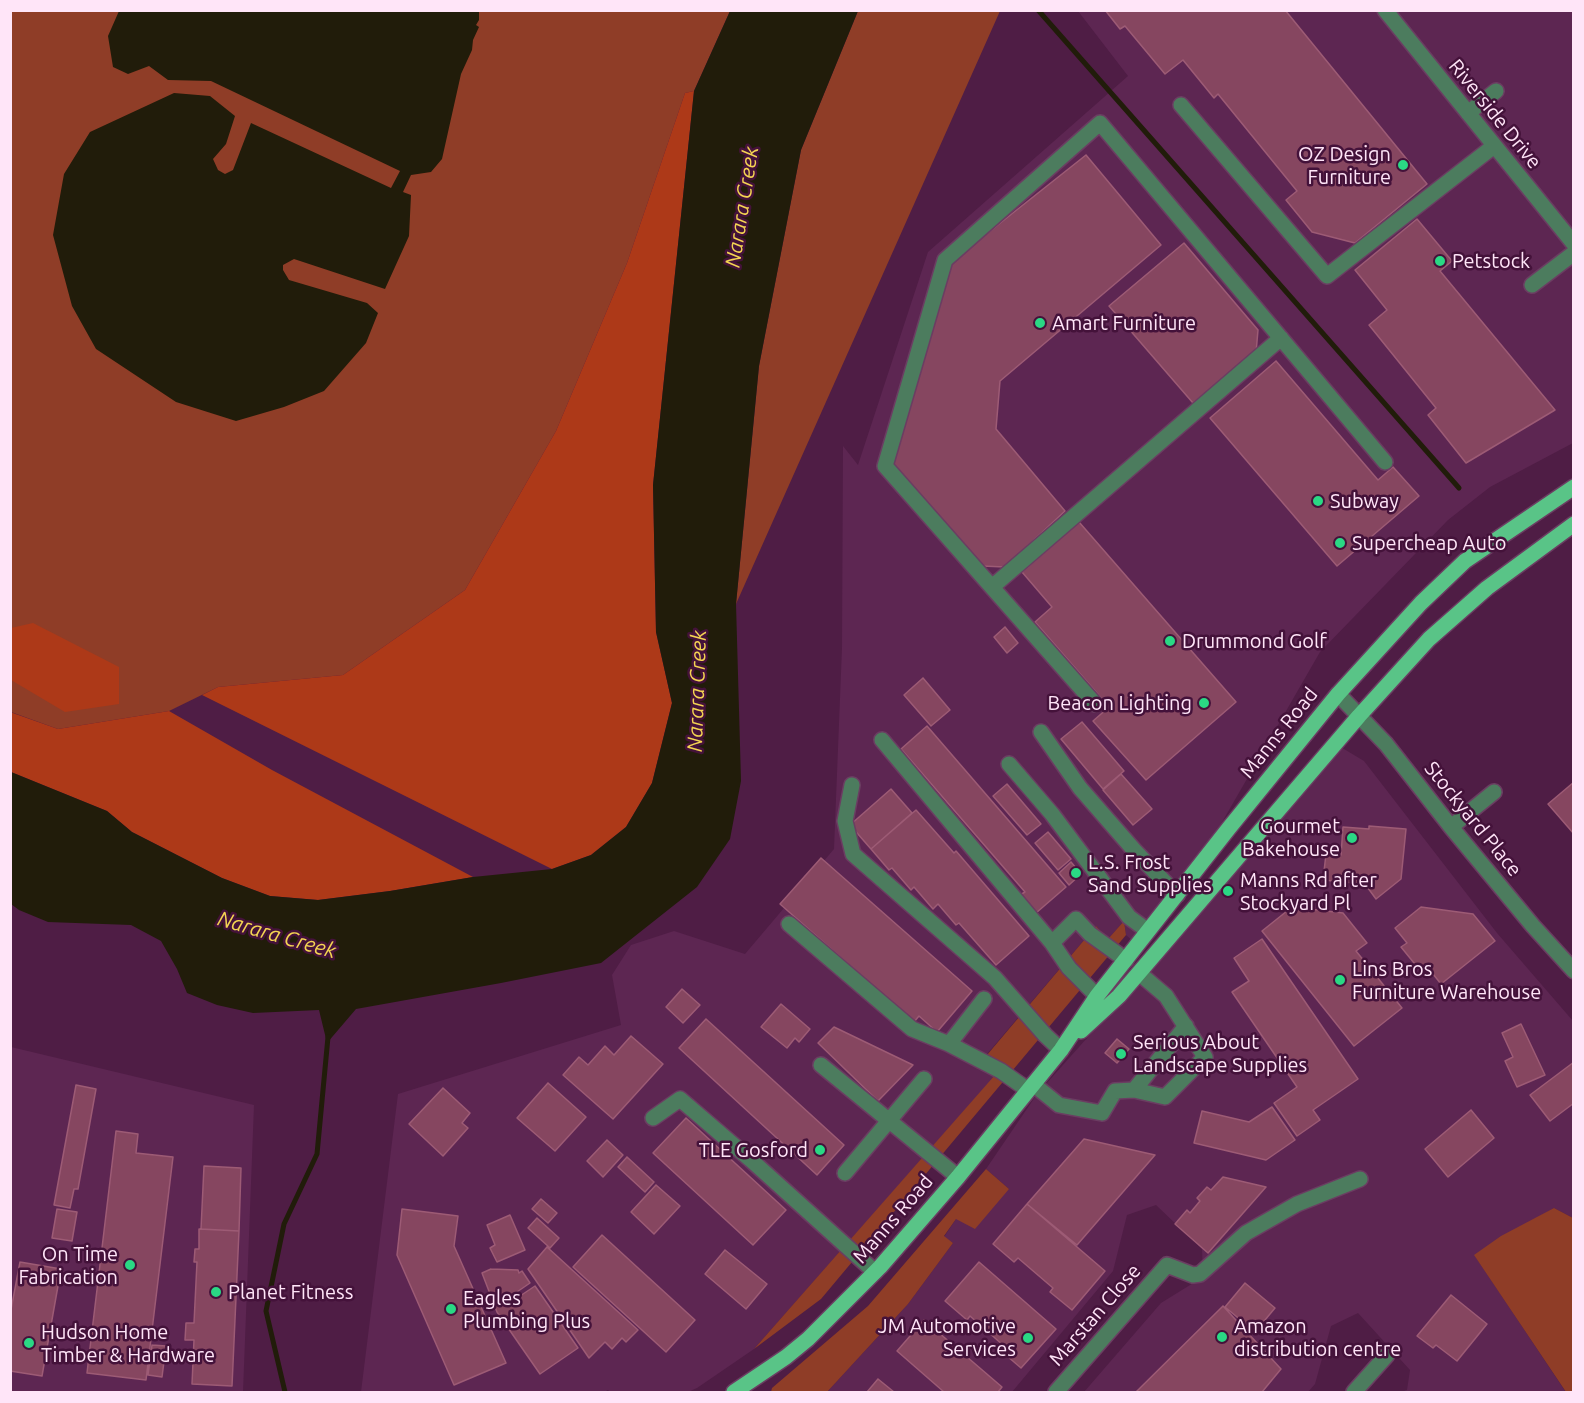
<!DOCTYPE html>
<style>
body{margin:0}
#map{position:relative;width:1584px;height:1403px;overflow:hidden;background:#4f1d45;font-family:Ubuntu,sans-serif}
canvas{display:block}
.frame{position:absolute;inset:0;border:12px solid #ffe5f8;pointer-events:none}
</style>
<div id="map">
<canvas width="1584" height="1403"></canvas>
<div class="frame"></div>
</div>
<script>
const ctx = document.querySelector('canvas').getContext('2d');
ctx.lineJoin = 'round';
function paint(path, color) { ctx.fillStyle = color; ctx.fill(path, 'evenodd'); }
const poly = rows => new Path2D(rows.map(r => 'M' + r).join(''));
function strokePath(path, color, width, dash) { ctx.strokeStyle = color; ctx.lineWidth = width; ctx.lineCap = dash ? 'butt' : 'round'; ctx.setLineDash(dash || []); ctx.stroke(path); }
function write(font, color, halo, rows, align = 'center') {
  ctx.font = font + ' Ubuntu,sans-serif'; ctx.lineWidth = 5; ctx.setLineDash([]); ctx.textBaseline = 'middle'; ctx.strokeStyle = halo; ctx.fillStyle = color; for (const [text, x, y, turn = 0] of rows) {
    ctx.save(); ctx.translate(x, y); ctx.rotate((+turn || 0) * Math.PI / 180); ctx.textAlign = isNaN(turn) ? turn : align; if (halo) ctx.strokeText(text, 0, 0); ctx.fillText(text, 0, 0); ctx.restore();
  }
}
const built = poly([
 [1078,11,1573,11,1573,443,1490,487,1448,520,1320,652,1202,857,1134,942,1126,935,1124,921,1108,939,1096,926,976,1067,996,1075,754,1349,697,1388,688,1392,610,1392,608,1390,604,1392,361,1392,398,1094,621,1025,612,975,631,945,674,931,745,954,834,849,842,648,843,446,858,465,928,252,1128,76],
 [1339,746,1364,761,1497,933,1573,1021,1573,1218,1554,1208,1475,1256,1565,1391,1401,1392,1407,1390,1410,1370,1358,1313,1331,1326,1315,1384,1308,1392,1084,1392,1161,1303,1203,1277,1202,1249,1156,1205,1127,1215,1113,1271,1012,1392,827,1392,908,1304,953,1243,944,1237,956,1219,1009,1189,986,1169,1037,1094,1121,1000],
 [11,1047,254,1105,243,1392,11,1392]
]);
const green = poly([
 [11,11,730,11,694,91,685,93,627,263,556,431,465,590,343,675,218,687,169,711,58,729,11,712],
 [858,11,1000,11,736,604,759,366,801,150],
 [1124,921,1126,935,821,1299,754,1349,995,1075,976,1068,1096,926,1108,939],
 [986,1169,1009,1189,975,1229,956,1219,944,1236,953,1243,908,1304,827,1392,771,1392,772,1388,868,1306],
 [1554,1208,1573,1218,1573,1392,1566,1392,1474,1255,1501,1236]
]);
const forest = poly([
 [694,91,653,485,656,632,672,703,652,783,626,827,591,855,552,869,202,695,218,687,343,675,465,590,556,431,627,263,685,93],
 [33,623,119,667,119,704,65,712,11,680,11,628],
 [169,711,272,770,473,877,390,891,318,900,270,896,222,878,132,832,107,811,11,772,10,712,58,729]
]);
const water = poly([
 [119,11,479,11,479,20,476,25,479,27,473,40,472,50,461,74,442,159,431,172,411,175,403,192,411,195,409,236,385,289,294,259,283,265,283,270,289,280,367,303,378,313,366,343,324,391,284,407,236,421,176,402,96,349,72,306,53,235,64,174,90,132,174,93,210,96,235,116,226,144,213,159,218,170,225,174,233,170,251,123,391,188,400,171,211,81,168,80,149,66,128,74,113,67,108,36],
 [730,11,858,11,801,150,759,366,736,604,741,781,730,839,697,887,601,963,501,983,356,1009,327,1043,319,1010,253,1013,217,1005,187,993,177,969,161,941,131,925,48,922,19,910,11,904,11,772,107,811,132,832,222,878,270,896,318,900,390,891,473,877,552,869,591,855,626,827,652,783,672,703,656,632,653,485,694,91]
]);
const stream = poly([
 [1038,10,1459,488],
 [285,1392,266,1311,284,1224,317,1154,328,1037]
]);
const building = poly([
 [1105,10,1285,10,1427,184,1355,243,1312,232,1286,200,1297,191,1218,94,1214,98,1183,60,1165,74,1125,26,1120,29,1105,10],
 [1086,155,1161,245,1000,381,996,429,1065,511,1005,567,982,566,892,462,946,266,1086,155],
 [1417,219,1452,261,1440,271,1555,410,1466,463,1428,415,1436,408,1369,325,1387,310,1355,270,1417,219],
 [1184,243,1258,330,1256,353,1193,403,1109,306,1184,243],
 [1276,361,1378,480,1393,467,1419,496,1337,566,1210,418,1276,361],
 [1079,522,1236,702,1146,780,1093,721,1109,707,1035,622,1052,607,1022,572,1079,522],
 [1005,627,1018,643,1007,653,994,637,1005,627],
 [923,678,950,710,931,726,904,695,923,678],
 [1082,722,1124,771,1103,789,1061,739,1082,722],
 [927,726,1066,887,1036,913,1020,895,1025,892,901,749,927,726],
 [1121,774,1152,809,1133,825,1103,790,1121,774],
 [1574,782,1574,834,1548,804,1574,782],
 [1007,784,1041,824,1027,835,993,796,1007,784],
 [891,789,912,813,871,849,850,825,891,789],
 [916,810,954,853,956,851,1029,936,996,965,959,923,956,925,938,904,933,909,914,887,911,890,892,868,889,870,871,849,916,810],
 [1369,826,1406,829,1401,879,1376,899,1365,884,1323,880,1326,854,1341,855,1343,827,1369,829,1369,826],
 [1048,832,1071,859,1058,870,1035,843,1048,832],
 [821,858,972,991,937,1032,919,1016,914,1022,780,904,821,858],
 [1071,862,1081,874,1069,885,1059,873,1071,862],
 [1292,907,1343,913,1367,943,1356,951,1402,1008,1354,1046,1262,931,1292,907],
 [1421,907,1473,914,1495,941,1441,984,1429,969,1423,974,1401,947,1407,943,1395,928,1421,907],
 [1262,939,1358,1079,1313,1110,1320,1120,1297,1136,1274,1103,1297,1087,1232,992,1249,981,1234,958,1262,939],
 [682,989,700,1005,683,1023,666,1007,682,989],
 [781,1004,810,1029,799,1042,795,1038,787,1048,761,1027,781,1004],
 [706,1019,844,1145,817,1175,679,1048,706,1019],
 [1521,1024,1545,1075,1517,1087,1505,1061,1513,1057,1502,1033,1521,1024],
 [834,1027,913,1065,878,1101,818,1043,834,1027],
 [631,1036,663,1064,613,1119,563,1075,579,1057,588,1065,605,1046,614,1055,631,1036],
 [1117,1039,1129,1049,1117,1063,1105,1053,1117,1039],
 [1574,1062,1574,1103,1550,1121,1530,1095,1574,1062],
 [548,1083,586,1117,555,1151,517,1118,548,1083],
 [76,1085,96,1089,78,1189,74,1189,70,1208,54,1205,76,1085],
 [443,1088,470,1113,462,1123,468,1128,443,1156,409,1124,443,1088],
 [1272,1107,1295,1140,1266,1160,1194,1143,1202,1111,1249,1122,1272,1107],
 [1471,1110,1494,1138,1448,1177,1425,1149,1471,1110],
 [686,1118,786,1210,753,1245,653,1153,686,1118],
 [116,1131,138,1134,136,1153,173,1157,146,1380,87,1373,116,1131],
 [1084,1139,1155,1155,1077,1245,1027,1204,1084,1139],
 [607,1140,623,1155,603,1177,587,1161,607,1140],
 [627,1157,654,1182,645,1192,618,1167,627,1157],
 [204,1166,241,1168,239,1231,201,1229,204,1166],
 [1223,1177,1266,1187,1208,1253,1175,1224,1187,1210,1190,1213,1200,1201,1197,1198,1207,1187,1211,1190,1223,1177],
 [656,1185,680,1206,654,1234,631,1212,656,1185],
 [541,1199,557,1213,548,1223,532,1209,541,1199],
 [1027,1204,1105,1271,1072,1310,1050,1292,1053,1288,1018,1258,1014,1262,993,1244,1027,1204],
 [57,1209,77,1212,72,1241,52,1238,57,1209],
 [402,1209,458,1216,454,1246,506,1363,454,1385,397,1255,402,1209],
 [510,1215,525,1250,497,1262,490,1248,495,1245,487,1225,510,1215],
 [537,1218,559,1238,550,1248,528,1228,537,1218],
 [199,1229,239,1231,232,1386,192,1384,194,1340,185,1340,186,1323,194,1323,197,1262,194,1262,195,1249,199,1249,199,1229],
 [602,1235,695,1320,666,1352,573,1267,602,1235],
 [547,1247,638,1330,626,1342,622,1338,612,1349,605,1342,589,1358,528,1269,547,1247],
 [725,1250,767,1284,746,1309,705,1274,725,1250],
 [20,1262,61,1269,42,1376,10,1371,10,1315,20,1262],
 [979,1262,1056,1329,1021,1368,1000,1350,1004,1346,970,1316,967,1320,945,1301,979,1262],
 [491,1269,518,1270,519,1273,522,1271,530,1283,511,1296,514,1300,535,1286,578,1348,540,1374,497,1312,482,1273,491,1269],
 [1245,1283,1275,1308,1255,1332,1225,1307,1245,1283],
 [1451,1295,1487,1324,1457,1361,1436,1345,1433,1348,1417,1336,1451,1295],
 [1223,1306,1281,1369,1262,1392,1136,1392,1223,1306],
 [924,1320,1002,1387,998,1392,944,1392,897,1351,924,1320],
 [152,1345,166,1346,162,1377,148,1375,152,1345],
 [878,1379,894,1392,867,1392,878,1379]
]);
const minor = poly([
 [1385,10,1574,244],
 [1181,105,1327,276,1494,146],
 [1468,113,1496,91],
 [1532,285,1574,253],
 [992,587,1281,338],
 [1338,694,1386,744,1451,827,1533,926,1574,971],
 [1095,704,885,466,945,260,1100,123,1385,462],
 [1041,732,1080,788,1134,850,1177,895],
 [882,740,1052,943,1069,968,1097,996],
 [1009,764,1052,814,1129,917,1148,931],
 [852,785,845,821,853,854,995,978,1045,1035,1061,1050],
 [1451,827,1494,792],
 [789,924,912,1029,949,1044],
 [1052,943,1076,919,1090,934,1126,960],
 [1139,973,1166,996,1205,1057,1165,1097,1134,1090,1186,1026],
 [984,999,949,1044,1001,1071,1028,1090],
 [821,1065,958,1177],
 [1033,1084,1059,1105,1102,1113,1115,1091,1134,1090],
 [653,1118,680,1099,751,1160,875,1272],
 [845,1173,924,1079],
 [1056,1392,1167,1265,1193,1275,1200,1274,1246,1233,1297,1204,1360,1179],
 [1354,1392,1387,1355]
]);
const major = poly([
 [1081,1031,1119,996,1359,716,1429,639,1487,588,1574,524],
 [734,1392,786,1357,808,1339,880,1267,958,1177,1061,1050,1097,996,1229,828,1338,694,1421,603,1465,561,1574,487]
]);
const markers = [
 [1403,165,6,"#2ad884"],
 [1440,261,6,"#2ad884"],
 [1040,323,6,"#2ad884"],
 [1318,501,6,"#2ad884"],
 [1340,543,6,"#2ad884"],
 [1170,641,6,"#2ad884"],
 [1204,703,6,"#2ad884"],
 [1352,838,6,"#2ad884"],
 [1076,873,6,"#2ad884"],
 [1228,891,6,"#2ad884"],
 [1340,980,6,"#2ad884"],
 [1121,1054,6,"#2ad884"],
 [820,1150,6,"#2ad884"],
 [130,1265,6,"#2ad884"],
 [216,1292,6,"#2ad884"],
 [451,1309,6,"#2ad884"],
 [1222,1337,6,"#2ad884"],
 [1028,1338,6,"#2ad884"],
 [29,1343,6,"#2ad884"]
];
const streetNames = [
 ["Riverside Drive",1495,114,51],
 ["Manns Road",1279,733,-51],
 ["Stockyard Place",1473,819,51],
 ["Manns Road",893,1219,-49],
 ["Marstan Close",1095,1315,-49]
];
const poiNames = [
 ["OZ Design",1391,154,"right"],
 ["Furniture",1391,177,"right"],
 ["Petstock",1452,261],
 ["Amart Furniture",1052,323],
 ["Subway",1330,501],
 ["Supercheap Auto",1352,543],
 ["Drummond Golf",1182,641],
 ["Beacon Lighting",1192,703,"right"],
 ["Gourmet",1340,826,"right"],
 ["Bakehouse",1340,849,"right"],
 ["L.S. Frost",1088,862],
 ["Sand Supplies",1088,885],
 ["Manns Rd after",1240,880],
 ["Stockyard Pl",1240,903],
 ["Lins Bros",1352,969],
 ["Furniture Warehouse",1352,992],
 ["Serious About",1133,1042],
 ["Landscape Supplies",1133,1065],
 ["TLE Gosford",808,1150,"right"],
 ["On Time",118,1254,"right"],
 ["Fabrication",118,1277,"right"],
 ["Planet Fitness",228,1292],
 ["Eagles",463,1298],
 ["Plumbing Plus",463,1321],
 ["JM Automotive",1016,1326,"right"],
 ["Services",1016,1349,"right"],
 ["Amazon",1234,1326],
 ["distribution centre",1234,1349],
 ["Hudson Home",41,1332],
 ["Timber & Hardware",41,1355]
];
const waterNames = [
 ["Narara Creek",742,207,-81],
 ["Narara Creek",697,691,-88],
 ["Narara Creek",277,935,16]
];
paint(built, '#5d2652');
paint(green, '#8f3d27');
paint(forest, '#ad3918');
paint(water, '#211c0a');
strokePath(stream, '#211c0a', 5);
paint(building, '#864660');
strokePath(building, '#9d5b75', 1.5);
strokePath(minor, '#6b3d62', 18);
strokePath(major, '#6b3d62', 18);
strokePath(minor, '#4c7c5e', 15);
strokePath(major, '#59c487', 15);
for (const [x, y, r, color] of markers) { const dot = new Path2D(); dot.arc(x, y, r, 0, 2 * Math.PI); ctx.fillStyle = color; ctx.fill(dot); strokePath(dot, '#44123a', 2); }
write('20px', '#ffe5f8', '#44123a', streetNames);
write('20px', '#ffe5f8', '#44123a', poiNames, 'left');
write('italic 21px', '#f4d552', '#44123a', waterNames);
</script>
